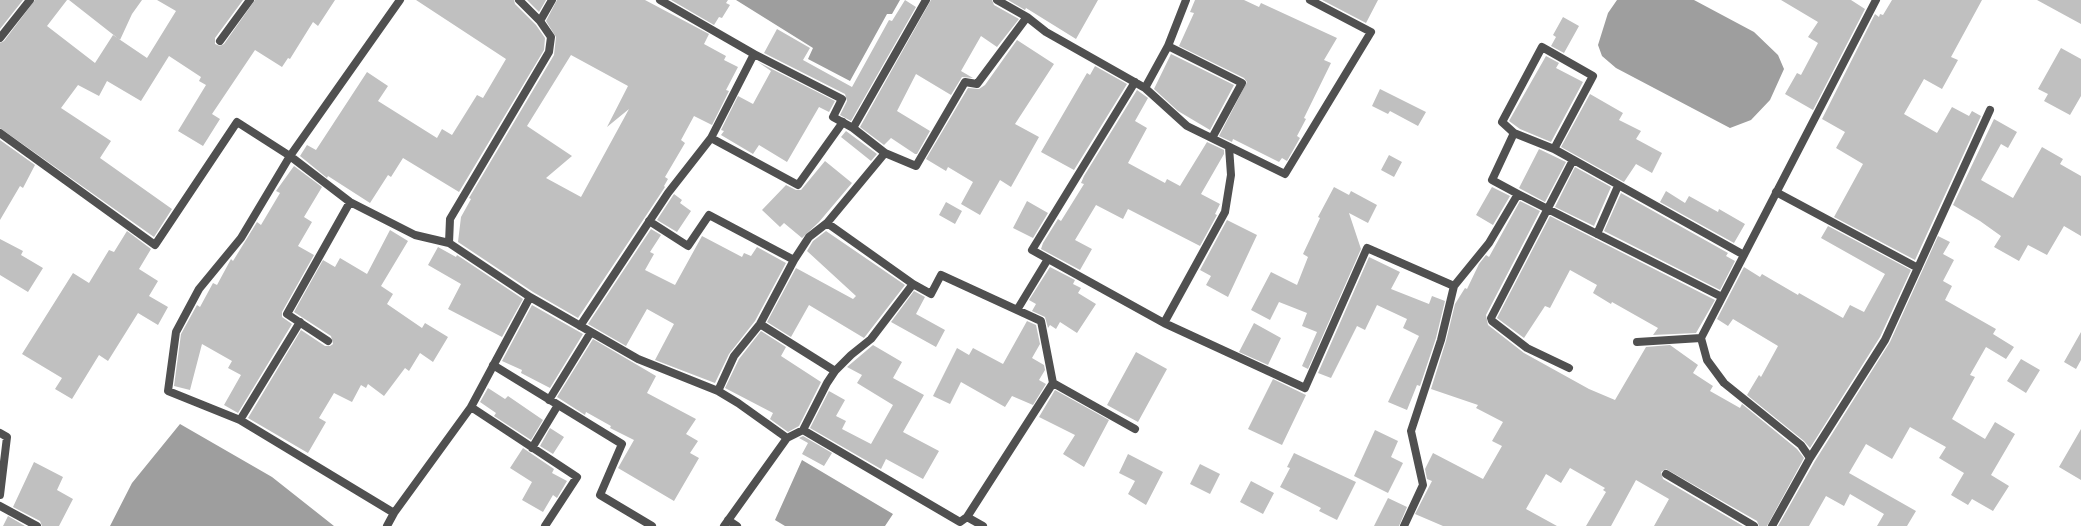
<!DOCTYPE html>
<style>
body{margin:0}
canvas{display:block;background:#fff}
</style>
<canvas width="2081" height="526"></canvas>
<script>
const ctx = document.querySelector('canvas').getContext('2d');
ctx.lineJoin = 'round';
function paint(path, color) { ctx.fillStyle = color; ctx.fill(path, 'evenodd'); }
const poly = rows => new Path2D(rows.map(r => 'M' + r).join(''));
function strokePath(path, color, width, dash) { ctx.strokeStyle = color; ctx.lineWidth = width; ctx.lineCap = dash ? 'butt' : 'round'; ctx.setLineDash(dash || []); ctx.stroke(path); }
const water = poly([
 [736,0,900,0,892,14,887,14,850,81,808,59,813,48],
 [1617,0,1694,0,1754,32,1778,55,1784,69,1770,100,1751,120,1730,128,1616,68,1602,56,1598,45,1608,13],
 [180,424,272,477,334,526,110,526,132,483],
 [802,460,893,514,885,526,785,526,775,520]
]);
const building = poly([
 [0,0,23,0,0,29],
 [35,0,67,0,47,26,95,63,113,35,147,58,176,11,157,0,243,0,215,38,215,44,220,46,224,44,255,0,335,0,318,26,313,22,290,59,288,58,282,67,255,50,212,114,220,119,203,146,178,131,206,85,199,81,201,77,169,56,141,101,107,81,99,96,78,85,61,108,111,141,100,158,172,209,154,237,0,128,0,43,4,41],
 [69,0,142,0,132,14,120,40],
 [416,0,514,0,515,4,536,25,545,38,544,50,459,192,403,158,391,177,388,175,370,203,328,176,327,178,300,156,307,145,316,150,367,72,388,86,378,101,437,138,442,129,452,135,477,95,483,98,506,59],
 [527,0,546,0,539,12],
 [557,0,645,0,709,34,704,44,726,56,724,60,738,67,726,90,729,91,712,125,694,116,681,140,685,143,665,177,668,179,664,186,665,187,578,318,533,292,458,242,461,217,471,199,469,198,554,55,556,37,546,21],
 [571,55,628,86,607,127,629,109,581,197,546,178,572,156,527,126],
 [671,0,728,0,726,3,730,5,722,18,719,17,714,25],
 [905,0,916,7,851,121,840,115,847,101,845,94,764,53,777,29,810,48,803,60,852,87,889,20,892,21],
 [931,0,992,0,994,5,1019,19,997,47,981,36,961,71,973,78,962,77,951,95,916,74,897,111,930,131,917,154,915,154,891,138,884,145,860,127],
 [1008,0,1098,0,1076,39,1026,8,1025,10],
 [1195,0,1244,0,1259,7,1261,3,1337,38,1324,60,1331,63,1304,118,1306,119,1297,136,1300,138,1287,161,1282,158,1279,162,1233,139,1232,142,1219,136,1247,82,1244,78,1179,46,1194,13,1190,12],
 [1322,0,1378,0,1366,23],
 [1781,0,1851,0,1865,9,1813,110,1785,94,1797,73,1801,75,1818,43,1808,37,1818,22],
 [1892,0,1982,0,1951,57,1958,60,1942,89,1924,79,1904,114,1937,133,1952,107,1969,116,1972,111,1981,116,1915,260,1834,217,1863,164,1836,148,1845,132,1822,119,1875,14,1879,17,1880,14,1883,15],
 [2037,0,2081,0,2081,24],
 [1563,17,1579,26,1564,53,1551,46,1556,37,1553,35],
 [1017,40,1054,64,1015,124,1039,137,1011,187,1000,180,980,215,961,204,973,182,948,167,946,171,926,159,968,88,979,89,985,85],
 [2061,48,2081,59,2081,96,2070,115,2044,101,2048,94,2038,89],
 [1171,54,1234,85,1210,130,1178,111,1154,89],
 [1546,56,1559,63,1556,68,1583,82,1551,142,1520,129,1509,121],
 [758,62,835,101,829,112,819,107,787,162,759,145,753,154,721,135,724,131,721,130,738,96,753,104,771,71],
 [1095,66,1127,84,1074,170,1041,152,1087,73,1090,75],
 [1380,89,1426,112,1418,126,1390,111,1388,114,1372,106],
 [1137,90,1148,98,1135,121,1147,128,1128,163,1165,183,1167,179,1180,186,1207,142,1224,150,1224,154,1201,194,1220,204,1215,214,1217,215,1200,246,1128,209,1123,219,1096,205,1075,240,1092,249,1080,270,1041,249,1043,243,1058,219,1061,221,1084,184,1081,183,1084,176],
 [1590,94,1623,113,1619,120,1641,131,1636,139,1662,153,1652,173,1636,164,1624,182,1561,147],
 [1994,119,2017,132,2008,148,2001,144,1981,180,2013,198,2042,147,2063,159,2060,164,2081,176,2081,236,2064,226,2047,255,2028,245,2019,261,1994,247,2001,236,1980,221,1953,205],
 [846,131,877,154,871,161,841,137],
 [0,140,35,165,23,188,20,186,0,220],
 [1539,149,1566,162,1545,202,1519,188],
 [1389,155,1402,162,1394,177,1381,170],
 [825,161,852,183,819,222,802,238,784,223,780,227,762,210,786,185,796,190,801,190],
 [294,166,322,187,304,217,312,222,298,246,314,255,282,312,282,317,292,324,238,413,224,405,241,375,228,368,232,361,202,344,190,390,174,386,181,334,197,305,200,307,213,283,217,285,231,259,233,261,257,222,261,225,280,193,276,191],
 [1575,167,1611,187,1594,226,1555,207],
 [1334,187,1349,195,1351,191,1377,205,1368,223,1349,213,1361,249,1308,369,1302,366,1317,332,1302,326,1307,313,1279,302,1270,320,1251,310,1271,272,1297,285,1308,257,1303,254,1320,218,1318,217],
 [1492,187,1510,196,1493,225,1476,215],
 [1666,191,1685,203,1689,196,1718,212,1719,209,1745,224,1734,243,1660,202],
 [1621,193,1728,253,1726,256,1735,261,1720,290,1604,231],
 [674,194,682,200,680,203,691,211,677,232,657,220],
 [1027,201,1048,213,1033,238,1013,228],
 [1520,201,1540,211,1486,315,1488,325,1524,353,1589,389,1615,400,1646,347,1670,345,1698,365,1693,373,1713,386,1710,391,1740,408,1742,404,1797,449,1804,458,1767,526,1759,526,1757,521,1666,469,1661,472,1663,479,1743,526,1654,526,1669,499,1636,480,1611,526,1586,526,1606,492,1603,490,1605,488,1570,468,1561,483,1546,474,1526,509,1557,526,1443,526,1415,514,1432,481,1427,479,1425,469,1433,453,1483,479,1502,446,1492,441,1503,422,1476,408,1478,405,1431,389,1446,341,1455,304,1465,288,1467,289,1479,264,1486,255,1489,257],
 [946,202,962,211,955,224,939,215],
 [1550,216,1715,300,1696,333,1653,335,1658,328,1612,302,1611,304,1593,293,1597,285,1570,270,1550,308,1545,306,1524,338,1497,318],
 [1227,220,1257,235,1228,297,1206,285,1211,276,1200,270],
 [1828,226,1911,270,1880,337,1810,448,1804,441,1747,395,1759,375,1761,377,1778,346,1733,319,1728,326,1717,319,1744,267,1760,277,1762,274,1798,295,1799,293,1843,318,1850,305,1864,312,1885,274,1821,238],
 [651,229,661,235,650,252,654,254,645,270,675,285,702,236,742,257,744,253,751,256,757,247,786,263,755,321,729,354,715,383,655,360,674,324,647,309,626,346,588,324],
 [390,230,408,241,381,286,393,294,387,304,422,328,425,323,448,337,433,362,420,353,409,371,405,368,384,396,368,384,366,388,361,385,352,402,334,393,319,418,326,422,308,453,248,418,301,330,325,346,330,346,333,344,331,336,294,312,323,260,335,267,340,258,367,274],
 [127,231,151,249,139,269,158,281,149,296,168,307,158,325,138,313,108,361,99,355,72,399,55,389,62,378,22,354,73,273,89,283,109,250,114,252],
 [826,231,905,285,864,338,809,305,791,337,767,322,796,268,853,299,856,296,807,251,813,241],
 [1938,236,1950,242,1943,254,1954,260,1943,281,1952,286,1945,300,1996,329,1993,334,2014,347,2006,359,1986,347,1970,375,1975,377,1952,419,1985,439,1995,422,2015,434,1991,475,2009,486,1993,511,1972,499,1968,505,1951,495,1964,473,1939,458,1946,447,1910,427,1892,459,1866,444,1849,473,1916,511,1907,526,1877,526,1884,514,1850,494,1844,506,1826,496,1809,526,1778,526,1815,461,1890,342],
 [0,239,23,251,21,255,43,268,28,292,0,275],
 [438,247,456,257,457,255,523,299,502,337,448,309,461,284,428,265],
 [1369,257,1400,272,1391,289,1429,304,1432,296,1445,301,1436,338,1420,386,1417,385,1407,410,1388,402,1419,336,1403,328,1407,319,1377,305,1365,330,1357,326,1331,378,1318,373],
 [1050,267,1075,280,1073,284,1081,288,1078,293,1096,304,1077,333,1060,322,1056,329,1050,325,1048,328,1045,317,1032,311,1036,304,1029,300],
 [914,291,925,297,916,314,945,330,936,347,891,322],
 [532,305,583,334,550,388,521,373,522,370,502,361],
 [1027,321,1036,325,1040,344,1032,358,1044,365,1045,370,1039,380,1046,384,1033,405,1012,396,1005,407,961,382,950,404,933,396,957,348,969,355,973,348,1003,364],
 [1254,323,1281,338,1268,365,1239,352],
 [761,331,786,347,781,356,821,382,799,426,788,432,770,419,773,413,725,388,739,359],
 [2081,332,2081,360,2076,369,2064,362],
 [593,339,656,376,647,393,696,419,686,434,698,441,690,453,699,458,674,501,618,468,634,440,610,428,611,426,586,412,585,415,557,397],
 [873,345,902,362,893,378,924,395,903,432,939,451,923,479,886,459,881,469,810,428,829,391,845,400,836,416,846,421,842,429,871,444,893,405,857,383,862,375,847,367],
 [1136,352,1167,369,1138,422,1107,405],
 [2021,359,2040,370,2026,393,2007,381],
 [1273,379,1306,395,1282,445,1248,429],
 [488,388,505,399,508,396,543,420,531,440,494,416,496,413,480,402],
 [1055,390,1109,420,1084,467,1063,454,1075,435,1039,417],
 [550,428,564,437,553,454,540,446],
 [2081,429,2081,480,2059,467],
 [1375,430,1398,441,1391,457,1403,463,1388,493,1354,476],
 [803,436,832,453,824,466,802,454,808,443,799,438],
 [523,448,554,469,552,473,567,481,557,498,553,495,543,512,522,500,532,482,510,468],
 [1294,453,1356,482,1337,520,1319,511,1321,508,1280,487,1290,468,1287,467],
 [1128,454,1163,472,1146,505,1128,494,1135,481,1119,473],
 [34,462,63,477,57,490,73,499,59,526,42,526,40,521,13,507],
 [1200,464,1220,474,1210,494,1190,484],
 [1251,481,1274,493,1263,514,1240,502],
 [1388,498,1407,507,1399,526,1374,526],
 [8,516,25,526,3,526]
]);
const minor = poly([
 [519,0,540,21,552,0],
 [660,0,754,54],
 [997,0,1027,17,1046,32,1145,88,1168,46,1186,0],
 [540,21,551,37,549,52,450,219,449,243,530,297,638,359,718,391,738,403,787,438],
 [0,38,30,0],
 [220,41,250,0],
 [1168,46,1242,83,1212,138],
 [1135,82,1032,250,1164,323],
 [1145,88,1187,126,1285,174,1371,32,1310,0],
 [0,133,155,245,237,122,290,156,400,0],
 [1514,133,1554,149],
 [711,138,798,185,843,122],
 [1229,147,1231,175,1225,212,1164,323,1305,388,1367,248,1454,286],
 [885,153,853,128,926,0],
 [1776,192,1918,268],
 [1518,194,1492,180,1514,133,1502,122,1542,47,1593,76,1554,149,1744,255],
 [649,221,688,246,709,215,794,260],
 [827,223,885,153,916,166,965,82,977,84,1027,17],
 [1597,234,1618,186],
 [530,297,471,407,577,477,545,526],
 [1017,310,1048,259],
 [760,324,835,371],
 [580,326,668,193,711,138,754,54,842,99,833,117,853,128],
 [328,341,287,314,350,202],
 [1637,342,1701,338],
 [493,365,622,444,600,495,652,526],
 [1569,368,1527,348,1492,321,1491,318,1573,160],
 [1053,383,1135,429],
 [718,391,734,356,760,324,794,260,809,237,827,223,913,284],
 [549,400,591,332],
 [240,420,300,322],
 [803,430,960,522,967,517,983,526],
 [0,433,7,437,0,495],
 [532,448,558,405],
 [1810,458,1885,340,1990,110],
 [1666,474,1754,526],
 [0,506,37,526],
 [394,513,471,407],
 [728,520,737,526],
 [387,526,394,513,240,420,168,391,176,332,199,289,241,238,290,156,350,202,415,235,449,243],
 [724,526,787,438,803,430,827,383,835,371,851,355,871,339,913,284,931,294,941,275,1041,321,1053,383,967,517],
 [1404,526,1423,485,1411,431,1441,340,1454,286,1489,243,1518,194,1722,297],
 [1772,526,1810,458,1801,445,1724,383,1707,360,1701,338,1876,0]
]);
paint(water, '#9e9e9e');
paint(building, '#c0c0c0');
strokePath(minor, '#505050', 8);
</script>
